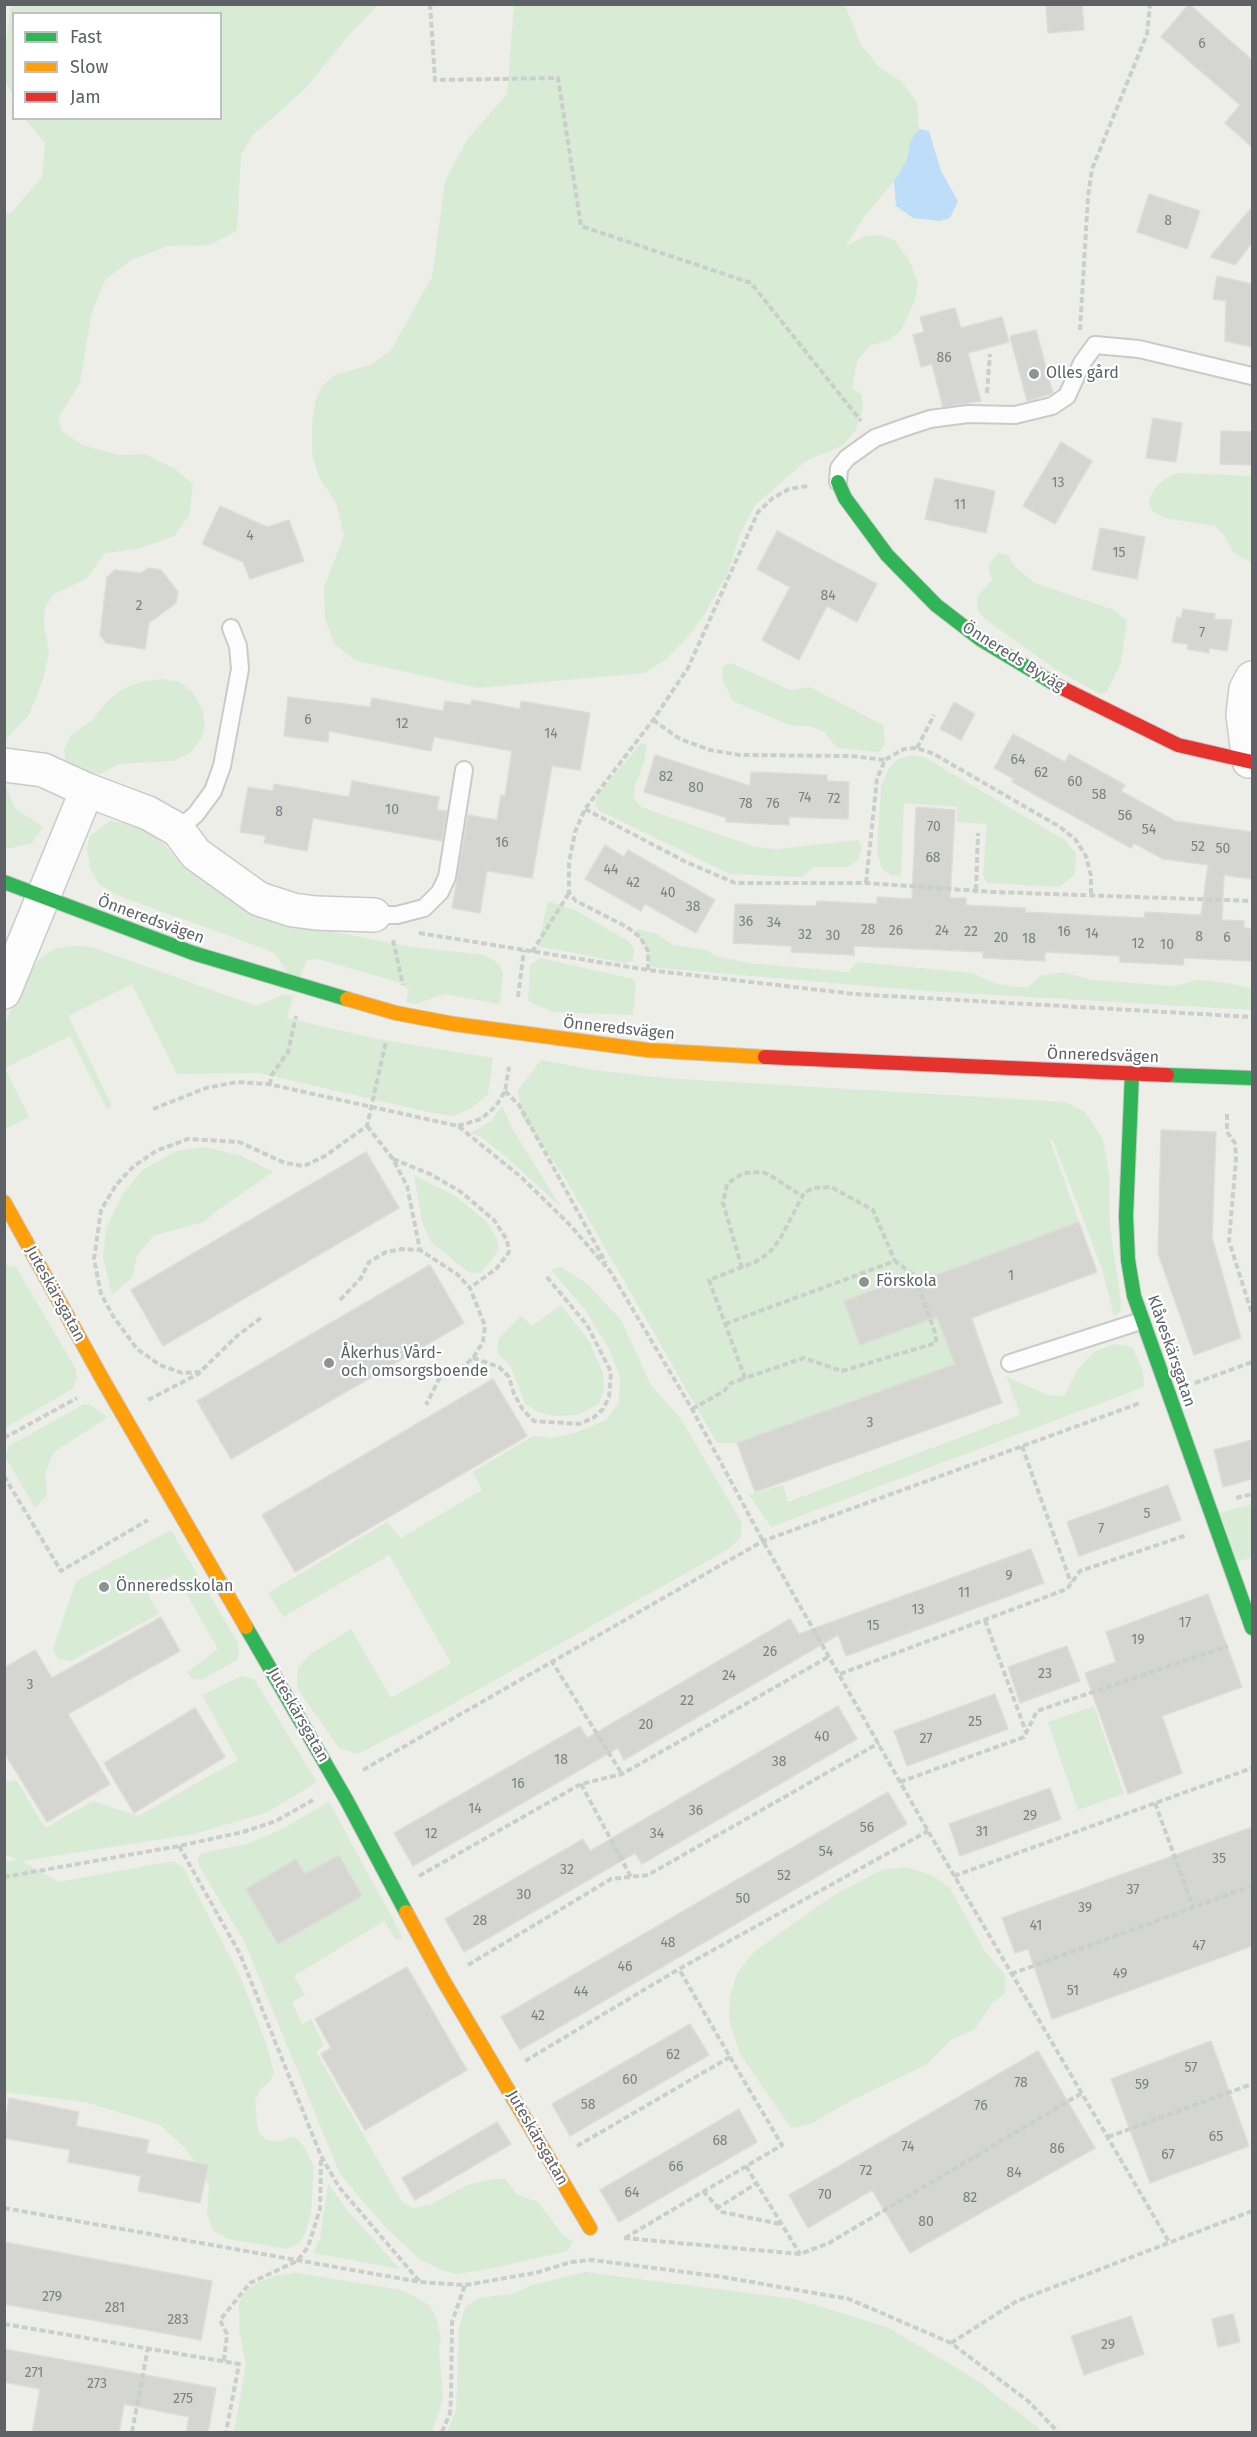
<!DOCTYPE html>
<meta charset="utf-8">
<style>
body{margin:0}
#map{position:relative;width:1257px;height:2437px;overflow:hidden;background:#eeeee9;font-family:"Fira Sans",sans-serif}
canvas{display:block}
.frame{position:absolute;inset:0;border:6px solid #5e6267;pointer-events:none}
.legend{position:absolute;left:12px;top:12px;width:210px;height:108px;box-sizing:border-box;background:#fff;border:2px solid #bfc0c2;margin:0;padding:8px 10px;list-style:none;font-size:18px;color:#5e6267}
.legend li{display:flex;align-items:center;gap:12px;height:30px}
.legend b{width:30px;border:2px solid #bfc0c2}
</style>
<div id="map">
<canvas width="1257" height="2437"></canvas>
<div class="frame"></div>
<ul class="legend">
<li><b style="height:8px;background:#30b455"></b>Fast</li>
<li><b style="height:8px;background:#ff9f0a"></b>Slow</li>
<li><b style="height:8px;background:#e5322d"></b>Jam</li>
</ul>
</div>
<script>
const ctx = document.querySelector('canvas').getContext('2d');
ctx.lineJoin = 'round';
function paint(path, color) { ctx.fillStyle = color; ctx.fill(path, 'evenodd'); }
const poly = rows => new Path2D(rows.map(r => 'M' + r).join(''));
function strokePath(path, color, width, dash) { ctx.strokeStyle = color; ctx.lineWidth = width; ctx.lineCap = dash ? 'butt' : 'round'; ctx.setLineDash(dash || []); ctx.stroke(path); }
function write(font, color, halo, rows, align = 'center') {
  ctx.font = font + ' "Fira Sans",sans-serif'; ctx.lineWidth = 4.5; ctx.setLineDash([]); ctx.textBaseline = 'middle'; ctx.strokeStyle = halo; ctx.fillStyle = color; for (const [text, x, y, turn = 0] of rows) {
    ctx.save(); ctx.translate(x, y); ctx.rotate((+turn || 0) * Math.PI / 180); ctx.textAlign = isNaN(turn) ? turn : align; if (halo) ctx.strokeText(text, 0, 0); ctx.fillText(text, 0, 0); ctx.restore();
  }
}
const green = poly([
 [11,5,378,5,349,35,306,88,253,135,241,155,237,231,210,245,168,246,131,260,105,280,92,312,80,383,58,418,62,431,82,445,119,455,144,454,174,468,193,484,189,516,174,536,137,549,105,553,86,579,53,595,45,607,44,625,49,653,43,679,29,715,5,740,5,215,13,211,42,177,45,143,25,119,220,118,220,14,14,14,13,96,4,78,5,49],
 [514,5,845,5,861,45,878,66,902,82,917,103,919,129,910,141,907,159,894,181,865,216,845,247,865,236,881,235,895,241,909,260,918,283,915,301,901,330,890,340,871,345,857,361,852,388,862,395,863,409,855,431,843,445,806,461,755,505,740,534,728,573,705,613,689,636,665,660,644,673,478,688,357,661,334,644,325,618,324,588,344,535,336,503,319,477,312,453,312,424,315,403,321,387,335,375,372,364,391,350,432,277,445,181,467,140,507,94],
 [1177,473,1252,476,1252,563,1232,551,1225,536,1215,526,1165,518,1152,511,1149,500,1155,488,1166,478],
 [998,553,1008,555,1014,566,1035,583,1114,610,1127,621,1121,662,1107,692,1100,694,1055,669,985,619,977,609,977,597,992,580,988,566],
 [731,663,790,690,810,687,883,725,885,744,879,752,837,748,824,732,809,726,789,725,733,701,722,679,723,666],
 [163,679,180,682,193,693,202,708,205,724,201,739,190,753,172,761,119,764,100,774,78,771,66,763,64,750,72,734,91,721,106,703,122,689,141,682],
 [641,743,647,745,644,762,635,785,634,799,641,807,755,847,777,849,859,840,862,849,858,860,848,867,814,867,802,877,730,874,600,811,595,806,597,796],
 [912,755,924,757,1066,841,1076,854,1075,874,1060,887,987,883,983,875,987,824,957,822,957,807,904,803,901,875,892,876,882,869,877,854,881,786,889,769,898,759],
 [5,785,15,808,43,827,32,843,11,848,5,848],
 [110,821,140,825,155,834,177,859,214,889,252,909,289,923,411,947,485,955,499,964,503,973,500,1004,444,994,416,1004,406,1002,409,990,398,982,318,959,307,960,300,977,288,973,276,955,268,950,119,896,99,884,90,868,87,849,90,836],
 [548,901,577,911,628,941,634,948,633,961,624,963,538,946],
 [638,929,657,934,673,945,708,950,715,956,749,963,848,972,857,962,972,973,993,983,1015,987,1028,987,1040,976,1062,972,1092,980,1174,986,1197,980,1228,983,1252,989,1252,1010,927,991,659,968,652,967,647,960,644,944,634,932],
 [72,946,92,947,256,1006,285,994,293,996,287,1018,377,1039,493,1058,488,1094,472,1108,453,1116,432,1113,259,1073,177,1074,132,984,68,1016,112,1106,107,1109,70,1036,5,1068,29,1117,5,1129,5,1024,22,982,41,957,57,948],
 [540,958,633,979,636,984,633,1015,553,1012,528,1001,530,965],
 [541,1060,594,1070,665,1078,1065,1102,1085,1112,1103,1139,1109,1173,1110,1226,1121,1302,1120,1311,1114,1316,1102,1269,1053,1140,1049,1138,1097,1272,973,1318,984,1353,737,1443,717,1443,565,1178,521,1115,518,1090],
 [502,1106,512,1128,561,1207,504,1155,481,1137,471,1133,492,1120],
 [206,1147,242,1156,273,1172,215,1212,204,1222,153,1236,137,1256,132,1278,112,1295,103,1258,106,1229,123,1193,143,1170,176,1151],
 [414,1175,455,1196,486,1221,496,1237,499,1250,481,1273,468,1272,431,1242,422,1221],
 [4,1265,16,1267,76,1369,77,1379,72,1389,5,1428],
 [561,1267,586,1283,621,1320,651,1385,681,1419,742,1523,740,1539,727,1550,433,1715,358,1754,339,1748,297,1688,298,1667,311,1654,351,1629,391,1698,451,1663,389,1555,283,1617,268,1593,387,1522,401,1538,482,1490,473,1472,533,1436,551,1438,575,1433,606,1420,619,1402,620,1377,610,1351,586,1311,551,1270],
 [561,1305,589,1341,603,1373,604,1390,599,1404,577,1415,555,1416,537,1412,525,1403,510,1365,498,1354,498,1339,521,1316,532,1326],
 [1114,1344,1132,1347,1143,1371,1144,1387,771,1527,749,1495,783,1485,788,1502,1020,1415,1007,1377,1048,1395,1064,1396,1078,1369,1094,1352],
 [84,1404,90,1405,108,1417,54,1452,45,1474,47,1495,35,1508,5,1457,9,1446],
 [1252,1504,1252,1558,1237,1561,1220,1513],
 [171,1530,238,1643,239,1654,237,1660,201,1680,191,1678,187,1672,218,1649,175,1574,146,1590,159,1614,71,1661,58,1659,53,1649,76,1581],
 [242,1676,254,1679,317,1782,268,1812,194,1834,22,1861,59,1882,173,1861,183,1867,240,1976,266,2043,274,2072,271,2080,261,2089,255,2100,258,2132,265,2139,277,2142,291,2137,297,2139,305,2148,314,2168,311,2213,306,2231,300,2243,287,2249,228,2239,213,2230,207,2214,209,2187,202,2171,184,2147,160,2125,85,2102,5,2092,5,1862,19,1860,5,1854,4,1782,17,1781,45,1828,93,1801,138,1816,238,1760,202,1695],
 [1094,1706,1124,1794,1078,1810,1048,1722],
 [329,1802,403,1938,396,1940,384,1921,294,1976,305,1995,292,2002,302,2024,311,2019,324,2045,316,2052,402,2202,414,2208,432,2204,467,2185,492,2179,505,2179,518,2195,538,2202,561,2233,573,2242,568,2251,489,2269,457,2274,442,2270,419,2259,385,2227,340,2174,245,1943,199,1866,198,1858,202,1853,247,1844,278,1831],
 [906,1867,932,1875,950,1888,985,1951,1005,1975,1005,1993,992,2004,974,2030,952,2039,927,2064,843,2105,811,2124,791,2128,740,2054,729,2020,730,1997,737,1973,755,1951,831,1897,881,1870],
 [328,2183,347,2210,400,2269,313,2253,320,2239],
 [585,2272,795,2299,887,2327,975,2379,1044,2432,447,2432,456,2411,459,2329,465,2307,478,2298,512,2294,532,2285],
 [297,2273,402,2290,429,2305,435,2314,441,2337,439,2350,443,2399,432,2432,234,2432,246,2364,239,2330,239,2302,247,2290,259,2282,277,2275]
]);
const water = poly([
 [919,129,929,131,941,171,958,201,950,218,940,221,913,218,896,206,894,181,907,159,910,141]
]);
const building = poly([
 [1046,4,1082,4,1084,30,1048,33,1046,4],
 [1189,4,1252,60,1252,147,1225,123,1240,105,1161,37,1189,4],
 [1149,194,1200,211,1187,249,1137,232,1149,194],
 [1252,207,1252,243,1235,265,1210,257,1252,207],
 [1217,276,1252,284,1252,347,1225,341,1226,301,1213,299,1217,276],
 [955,308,961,328,1002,317,1009,342,968,353,981,401,943,407,932,364,921,367,913,335,924,332,920,317,955,308],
 [1036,330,1053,393,1027,401,1010,336,1036,330],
 [1153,418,1182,423,1176,462,1146,458,1153,418],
 [1221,431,1252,432,1252,465,1220,464,1221,431],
 [1061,442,1092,461,1055,524,1023,506,1061,442],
 [935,478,995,491,986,533,925,519,935,478],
 [220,506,267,527,289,520,304,561,250,579,243,562,202,544,220,506],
 [1100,528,1145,537,1137,579,1092,570,1100,528],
 [777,531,877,584,857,622,827,606,799,660,762,640,790,587,757,569,777,531],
 [148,568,161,570,178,592,176,603,149,623,145,649,106,643,100,635,107,577,115,570,141,573,148,568],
 [1183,609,1215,614,1214,619,1232,620,1227,651,1209,648,1209,653,1187,649,1188,644,1172,642,1177,617,1181,618,1183,609],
 [288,697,370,707,372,698,443,711,445,701,471,705,472,700,520,709,521,701,590,713,580,770,552,766,532,878,487,871,480,913,452,908,468,815,497,820,501,795,505,796,512,751,434,737,431,751,329,731,328,742,284,736,288,697],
 [954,702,975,714,961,740,940,729,954,702],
 [1013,734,1065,762,1069,754,1125,785,1121,791,1175,821,1252,832,1252,879,1224,875,1222,920,1244,921,1244,928,1252,929,1252,961,1184,958,1183,965,1120,962,1120,956,1045,952,1045,961,983,958,983,952,854,946,854,955,791,952,792,946,733,943,735,904,816,906,817,901,877,904,877,897,912,899,916,807,955,810,950,898,966,898,966,905,1025,908,1025,912,1144,918,1145,912,1201,915,1208,865,1163,859,1134,843,1131,848,1012,782,1014,779,994,768,1013,734],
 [655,755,750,786,751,772,827,775,827,781,849,782,848,819,789,817,789,825,726,822,727,818,644,792,655,755],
 [352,781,439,797,437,810,447,811,442,841,313,818,307,851,264,843,266,836,240,832,248,787,273,791,274,784,349,797,352,781],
 [605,845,624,857,628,850,715,900,696,933,645,904,641,911,585,879,605,845],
 [1161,1130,1216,1132,1212,1238,1241,1338,1194,1355,1158,1253,1161,1130],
 [366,1152,399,1208,163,1346,131,1290,366,1152],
 [1079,1222,1097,1272,971,1318,1002,1403,755,1492,737,1443,955,1364,937,1317,860,1345,844,1301,909,1277,912,1284,1079,1222],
 [430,1265,464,1323,231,1459,197,1401,430,1265],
 [493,1379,527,1436,295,1572,262,1515,493,1379],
 [1252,1440,1252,1479,1223,1487,1214,1450,1252,1440],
 [1168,1485,1181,1520,1079,1556,1067,1522,1168,1485],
 [1031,1549,1044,1583,846,1656,838,1635,624,1760,618,1748,413,1866,394,1833,580,1726,587,1738,790,1619,799,1634,1031,1549],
 [1208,1594,1242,1687,1162,1716,1182,1773,1128,1794,1085,1673,1116,1662,1106,1632,1208,1594],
 [161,1617,180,1651,68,1714,110,1784,47,1822,4,1752,4,1668,35,1650,52,1678,161,1617],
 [1067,1646,1080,1681,1020,1703,1008,1667,1067,1646],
 [995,1694,1008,1729,907,1766,894,1731,995,1694],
 [838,1706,857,1739,642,1864,635,1853,464,1952,445,1919,583,1839,590,1851,838,1706],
 [195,1708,225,1757,134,1813,104,1763,195,1708],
 [1050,1788,1061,1819,960,1856,949,1824,1050,1788],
 [888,1792,907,1824,520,2050,501,2017,888,1792],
 [1252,1827,1252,1946,1052,2019,1028,1949,1015,1953,1002,1918,1252,1827],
 [339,1855,362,1896,278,1944,246,1889,296,1859,305,1874,339,1855],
 [407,1967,467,2070,365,2130,321,2054,331,2048,315,2019,407,1967],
 [690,2024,709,2055,570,2136,552,2104,690,2024],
 [1211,2041,1249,2146,1150,2183,1111,2079,1211,2041],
 [1038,2051,1095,2148,910,2253,872,2190,808,2228,789,2195,1038,2051],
 [9,2098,79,2112,76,2126,149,2140,146,2153,208,2165,200,2203,138,2191,141,2176,68,2162,70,2150,4,2138,9,2098],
 [739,2109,757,2142,619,2222,600,2190,739,2109],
 [497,2122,511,2144,415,2200,402,2178,497,2122],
 [4,2242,212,2281,201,2340,4,2304,4,2242],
 [1233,2314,1240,2342,1218,2347,1212,2319,1233,2314],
 [1131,2316,1144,2354,1084,2375,1071,2336,1131,2316],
 [4,2349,216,2388,208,2433,186,2433,189,2417,124,2404,119,2433,32,2433,40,2389,4,2382,4,2349]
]);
const path = poly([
 [430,4,435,80,558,78,581,226,751,283,861,421],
 [1080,330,1088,197,1092,169,1147,34,1150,4],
 [987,393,990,354],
 [653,720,680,739,710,750,740,755,851,756,885,760],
 [917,748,934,715],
 [585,809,686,862,735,883,866,883,994,892,1252,901],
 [866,883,877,779,885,760,904,749,917,748,934,754,1060,827,1075,839,1086,856,1091,876,1091,893],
 [976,890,978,833],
 [419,933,648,970,854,994,1252,1017],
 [393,940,403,985],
 [532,952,569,893],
 [648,970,648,951,640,937,627,927,576,901,569,893,569,863,575,832,585,809,653,720,688,668,758,512,773,498,789,489,808,486],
 [518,997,524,950],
 [270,1085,271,1076,288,1052,296,1016],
 [505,1091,519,1105,606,1263],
 [153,1109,206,1088,237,1082,268,1084,458,1126,521,1177,569,1224,610,1271,692,1409,763,1541,928,1831,1169,2242],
 [1227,1114,1227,1132,1235,1143,1236,1159,1229,1241,1252,1314],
 [367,1126,393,1159,407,1186,420,1250,457,1274,470,1288,485,1326,483,1342,473,1358,459,1370,439,1379,426,1405],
 [458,1126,481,1119,496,1106,505,1091,509,1067],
 [393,1159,430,1174,461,1192,494,1220,507,1240,509,1252,497,1268,470,1288],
 [742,1268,723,1203,727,1184,743,1173,760,1172,768,1174,802,1196],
 [340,1300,361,1278,369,1262,386,1252,402,1249,420,1250],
 [261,1318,238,1335,200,1372,182,1373,160,1365,137,1349,113,1316,101,1294,94,1259,101,1210,116,1185,134,1166,156,1151,188,1139,239,1142,285,1163,304,1166,325,1156,367,1126,386,1041],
 [725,1324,895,1261,914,1275,936,1335,936,1343,842,1371,804,1358,745,1378,709,1280,755,1262,769,1253,780,1239,804,1193,813,1188,831,1187,873,1210,895,1261],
 [473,1358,499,1367,509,1377,514,1394,523,1410,534,1421,579,1424,593,1418,603,1409,609,1397,611,1372,587,1325,546,1276],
 [1195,1383,1252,1362],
 [148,1400,200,1373],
 [692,1409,724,1391,731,1383,745,1378],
 [4,1438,77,1398],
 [1022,1446,1071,1583],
 [4,1476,61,1571,148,1520],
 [1236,1498,1252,1494],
 [985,1620,1026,1732],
 [551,1660,622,1774],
 [840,1674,1067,1589,1080,1571,1187,1535],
 [363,1770,763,1541,1140,1403],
 [900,1782,1024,1737,1037,1711,1228,1646],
 [581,1784,631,1877],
 [1155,1803,1193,1907],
 [179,1846,240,1954,321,2156,339,2187,420,2282],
 [419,1876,581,1784,622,1774,830,1656],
 [954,1876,1252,1768],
 [4,1877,179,1846,243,1832,276,1821,313,1800],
 [468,1965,611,1879,648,1875,879,1743],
 [1011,1974,1252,1886],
 [525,2061,679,1969,928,1831],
 [1108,2137,1252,2084],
 [577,2146,730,2057,679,1969],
 [746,2166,800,2254],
 [703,2191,722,2212,780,2224],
 [4,2208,420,2282,465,2285,535,2273,571,2262,592,2260,723,2277,849,2299,951,2343,1028,2401,1058,2432],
 [716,2209,757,2183],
 [624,2238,800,2254,829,2243,1082,2093],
 [625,2238,782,2145,730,2057],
 [4,2324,239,2364,226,2432],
 [951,2343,1017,2301,1252,2211],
 [224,2361,227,2334,220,2320,250,2283,297,2261,308,2247,320,2209,321,2157],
 [132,2432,148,2348],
 [442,2432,450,2413,451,2397,452,2322,465,2285]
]);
const lane = poly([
 [838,482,839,468,847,458,875,438,903,428,930,419,968,414,1015,415,1052,406,1067,396,1082,363,1095,345,1139,349,1252,376],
 [178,830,196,814,213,791,222,766,240,669,238,646,231,628],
 [374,915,397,915,424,908,440,892,447,877,464,770],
 [1010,1363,1141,1321]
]);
const street = poly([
 [1249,761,1243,715,1246,689,1252,678],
 [4,765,43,770,87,790,4,992],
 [87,790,148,813,178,830,196,854,259,899,293,910,316,913,374,915]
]);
const fast = poly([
 [838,482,845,498,887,555,936,605,980,639,1058,686],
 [4,882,193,953,347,999],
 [1132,1073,1126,1216,1128,1260,1134,1296,1252,1628],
 [1167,1075,1252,1078],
 [246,1627,347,1801,406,1912]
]);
const slow = poly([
 [347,999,396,1013,454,1024,647,1050,765,1057],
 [4,1202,104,1382,246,1627],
 [406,1912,443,1980,590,2228]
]);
const jam = poly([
 [1058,686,1178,745,1252,762],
 [765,1057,1167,1075]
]);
const markers = [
 [1034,374,6,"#909394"],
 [864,1282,6,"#909394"],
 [329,1363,6,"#909394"],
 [104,1587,6,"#909394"]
];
const numberNames = [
 ["6",1202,44],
 ["8",1168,221],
 ["86",944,358],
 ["13",1058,483],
 ["11",960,505],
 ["4",250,536],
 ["15",1119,553],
 ["84",828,596],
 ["2",139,606],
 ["7",1202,633],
 ["6",308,720],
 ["12",402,724],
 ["14",551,734],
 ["64",1018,760],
 ["62",1041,773],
 ["82",666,777],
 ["60",1075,782],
 ["80",696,788],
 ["58",1099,795],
 ["74",805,798],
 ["72",834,799],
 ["78",746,804],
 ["76",773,804],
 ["10",392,810],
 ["8",279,812],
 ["56",1125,816],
 ["70",934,827],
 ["54",1149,830],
 ["16",502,843],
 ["52",1198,847],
 ["50",1223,849],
 ["68",933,858],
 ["44",611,870],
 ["42",633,883],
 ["40",668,893],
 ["38",693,907],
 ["36",746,922],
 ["34",774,923],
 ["28",868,930],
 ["26",896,931],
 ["24",942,931],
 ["22",971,932],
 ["16",1064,932],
 ["14",1092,934],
 ["32",805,935],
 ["30",833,936],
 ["8",1199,937],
 ["20",1001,938],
 ["6",1227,938],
 ["18",1029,939],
 ["12",1138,944],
 ["10",1167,945],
 ["1",1011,1276],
 ["3",870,1423],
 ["5",1147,1514],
 ["7",1101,1529],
 ["9",1009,1576],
 ["11",964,1593],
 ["13",918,1610],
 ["17",1185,1623],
 ["15",873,1626],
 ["19",1138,1640],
 ["26",770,1652],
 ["23",1045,1674],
 ["24",729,1676],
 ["3",30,1685],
 ["22",687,1701],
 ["25",975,1722],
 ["20",646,1725],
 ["40",822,1737],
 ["27",926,1739],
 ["18",561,1760],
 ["38",779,1762],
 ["16",518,1784],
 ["14",475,1809],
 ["36",696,1811],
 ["29",1030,1816],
 ["56",867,1828],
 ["31",982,1832],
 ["12",431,1834],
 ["34",657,1834],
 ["54",826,1852],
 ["35",1219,1859],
 ["32",567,1870],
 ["52",784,1876],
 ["37",1133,1890],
 ["30",524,1895],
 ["50",743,1899],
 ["39",1085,1908],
 ["28",480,1921],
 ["41",1036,1926],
 ["48",668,1943],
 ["47",1199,1946],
 ["46",625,1967],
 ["49",1120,1974],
 ["51",1073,1991],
 ["44",581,1992],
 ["42",538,2016],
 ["62",673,2055],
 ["57",1191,2068],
 ["60",630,2080],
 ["78",1021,2083],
 ["59",1142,2085],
 ["58",588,2105],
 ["76",981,2106],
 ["65",1216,2137],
 ["68",720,2141],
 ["74",908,2147],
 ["86",1057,2149],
 ["67",1168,2155],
 ["66",676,2167],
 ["72",866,2171],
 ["84",1014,2173],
 ["64",632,2193],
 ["70",825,2195],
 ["82",970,2198],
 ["80",926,2222],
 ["279",52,2297],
 ["281",115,2308],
 ["283",178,2320],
 ["29",1108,2345],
 ["271",34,2373],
 ["273",97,2384],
 ["275",183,2399]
];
const poiNames = [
 ["Olles gård",1046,374],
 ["Förskola",876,1282],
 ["Åkerhus Vård-",341,1354],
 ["och omsorgsboende",341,1372],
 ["Önneredsskolan",116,1587]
];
const streetNames = [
 ["Önnereds Byväg",1013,657,32],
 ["Önneredsvägen",151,920,20],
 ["Önneredsvägen",619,1029,6],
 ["Önneredsvägen",1103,1056,2],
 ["Juteskärsgatan",55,1294,61],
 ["Klåveskärsgatan",1171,1351,71],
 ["Juteskärsgatan",298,1715,60],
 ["Juteskärsgatan",537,2138,60]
];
paint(green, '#d7ebd5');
paint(water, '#bdddf8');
paint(building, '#d5d5d2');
strokePath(building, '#dedcd8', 1.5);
strokePath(lane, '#cacaca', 20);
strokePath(street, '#cacaca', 36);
strokePath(fast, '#c9caca', 16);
strokePath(slow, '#c9caca', 16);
strokePath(jam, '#c9caca', 16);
strokePath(path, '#cacfcb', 4, [6, 3]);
strokePath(lane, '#fcfcfc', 16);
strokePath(street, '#fcfcfc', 33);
strokePath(fast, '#30b455', 14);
strokePath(slow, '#ff9f0a', 14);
strokePath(jam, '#e5322d', 14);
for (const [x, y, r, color] of markers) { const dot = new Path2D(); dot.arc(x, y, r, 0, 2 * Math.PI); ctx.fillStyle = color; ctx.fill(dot); strokePath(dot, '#fff', 2); }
write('14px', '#7d8083', null, numberNames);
write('16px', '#5e6267', '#fff', poiNames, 'left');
write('16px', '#5e6267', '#fff', streetNames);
</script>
